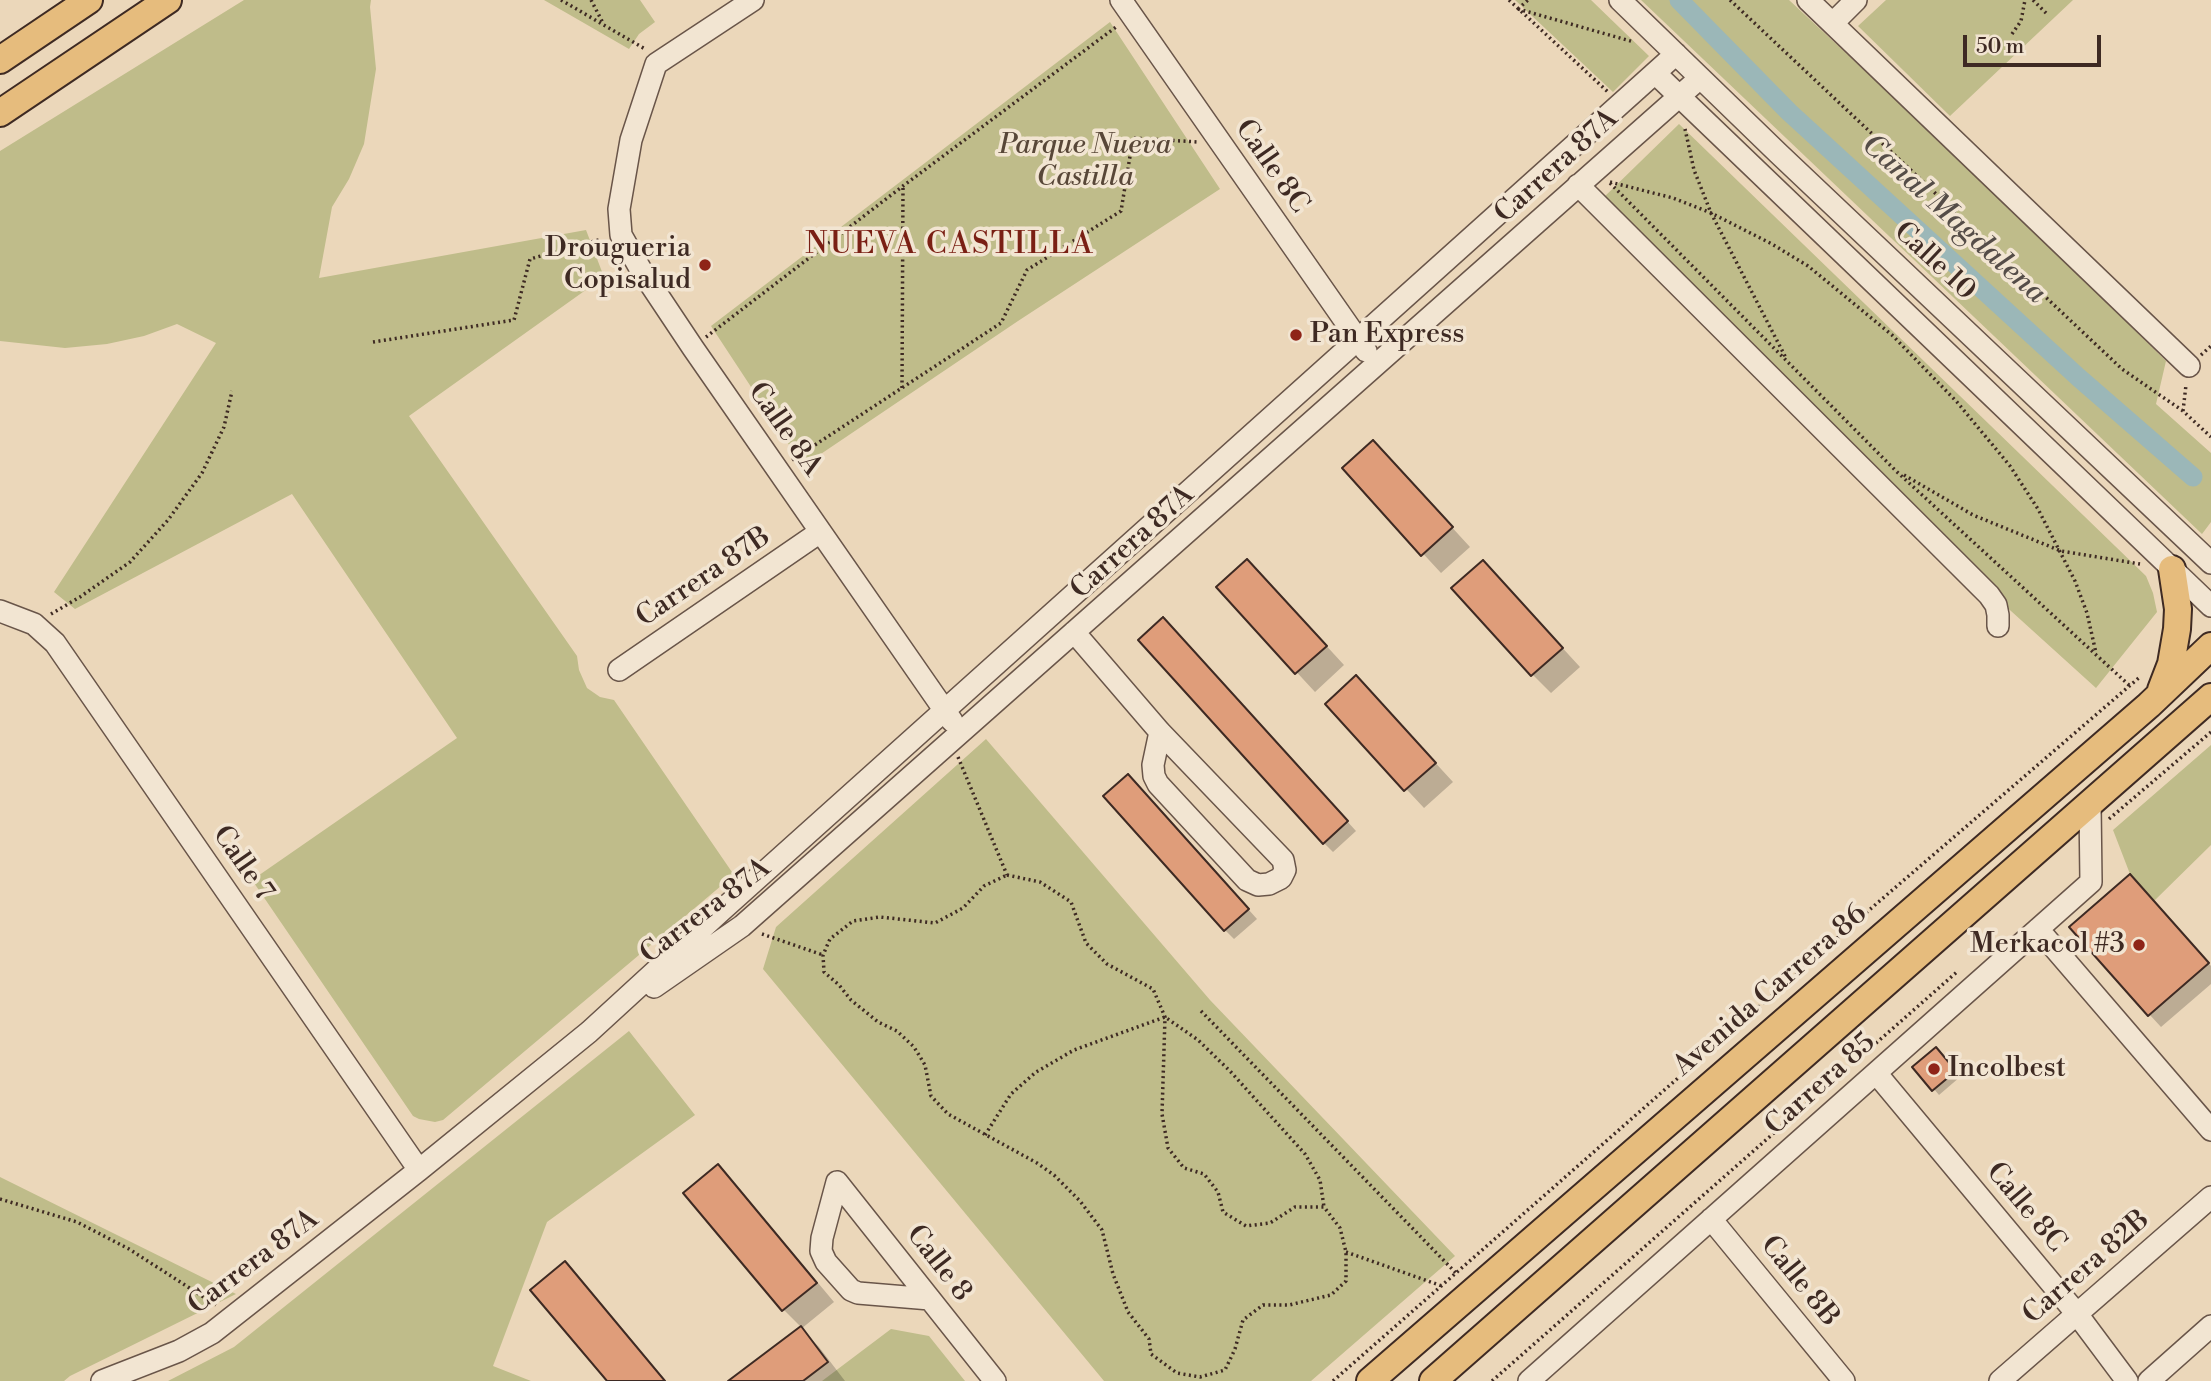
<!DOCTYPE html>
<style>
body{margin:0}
#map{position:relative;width:2211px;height:1381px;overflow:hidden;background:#ebd7ba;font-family:"Libre Bodoni",serif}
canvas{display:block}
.scale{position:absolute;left:1963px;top:35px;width:138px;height:32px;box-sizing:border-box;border:4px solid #3e2a23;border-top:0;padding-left:9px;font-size:21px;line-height:24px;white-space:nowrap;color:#3e2a23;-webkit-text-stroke:5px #f2e5d2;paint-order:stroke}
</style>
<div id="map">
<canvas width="2211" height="1381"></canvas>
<div class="scale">50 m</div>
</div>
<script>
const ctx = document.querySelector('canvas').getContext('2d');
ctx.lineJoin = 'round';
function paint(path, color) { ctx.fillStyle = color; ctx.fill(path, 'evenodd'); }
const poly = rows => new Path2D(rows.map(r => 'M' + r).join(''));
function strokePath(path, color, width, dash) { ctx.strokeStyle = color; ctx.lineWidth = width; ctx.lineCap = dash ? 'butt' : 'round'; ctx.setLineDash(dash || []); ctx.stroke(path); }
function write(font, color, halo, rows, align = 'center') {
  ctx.font = font + ' "Libre Bodoni",serif'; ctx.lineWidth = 7; ctx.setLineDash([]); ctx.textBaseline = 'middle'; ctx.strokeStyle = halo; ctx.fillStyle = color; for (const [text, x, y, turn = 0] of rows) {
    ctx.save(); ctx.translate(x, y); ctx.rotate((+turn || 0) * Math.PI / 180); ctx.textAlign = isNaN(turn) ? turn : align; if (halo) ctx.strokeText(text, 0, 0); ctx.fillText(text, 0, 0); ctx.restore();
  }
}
const green = poly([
 [244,0,371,0,370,7,376,69,364,144,349,179,332,207,319,278,586,230,604,277,409,416,577,656,579,670,587,688,600,697,614,700,734,875,443,1120,435,1122,419,1119,413,1116,252,880,457,738,292,494,75,609,54,592,216,343,177,324,144,336,107,344,65,348,0,341,0,151],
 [544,0,640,0,655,22,639,34,629,49],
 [1515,0,1591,0,1649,56,1613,92],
 [1641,0,1789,0,1980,178,2166,361,2156,404,2211,453,2211,522,2202,534],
 [1886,0,2073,0,1950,116,1858,26],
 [1110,22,1220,189,1018,321,803,466,711,326],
 [1679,124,2146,576,2153,593,2157,612,2096,688,1937,544,1600,201],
 [986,739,1210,1000,1455,1256,1311,1381,1104,1381,763,969,776,927],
 [2211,745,2211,845,2154,901,2130,874,2113,830],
 [629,1031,695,1115,547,1222,493,1366,531,1381,168,1381,234,1347],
 [0,1177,236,1294,70,1376,64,1381,0,1381],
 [891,1329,929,1336,965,1381,822,1381]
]);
const shadow = poly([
 [1391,461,1470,547,1441,573,1344,468],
 [1265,579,1344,665,1315,692,1218,587],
 [1501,581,1580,667,1551,693,1532,674],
 [1172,628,1356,831,1333,852,1324,843],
 [1374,696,1453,782,1424,808,1327,704],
 [1137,785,1257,919,1234,939,1225,930],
 [2142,889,2211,966,2211,984,2161,1027,2149,1014],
 [1942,1055,1960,1077,1939,1095,1934,1089],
 [717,1166,736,1185,834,1302,801,1329,819,1347,845,1381,731,1381,802,1328,784,1310,685,1193],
 [565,1264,583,1282,666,1381,609,1381]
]);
const canal = poly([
 [1679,0,1789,112,2078,377,2193,477]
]);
const building = poly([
 [1373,440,1453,527,1421,556,1342,468,1373,440],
 [1247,559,1327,646,1295,674,1216,587,1247,559],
 [1483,560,1563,648,1531,676,1451,588,1483,560],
 [1163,617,1348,821,1323,844,1138,640,1163,617],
 [1356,675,1436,763,1404,791,1325,704,1356,675],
 [1128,774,1249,909,1224,931,1103,796,1128,774],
 [2130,874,2209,963,2148,1016,2069,927,2130,874],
 [1936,1047,1956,1071,1932,1091,1912,1067,1936,1047],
 [718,1164,817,1283,782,1311,683,1193,718,1164],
 [565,1261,665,1381,607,1381,530,1290,565,1261],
 [801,1326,828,1362,803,1381,728,1381,801,1326]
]);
const path = poly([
 [561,0,645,49],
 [591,0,603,23],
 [1509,0,1608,92],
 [1730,0,2122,369,2183,411,2211,437],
 [2033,0,2048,15],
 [1518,9,1634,42],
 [1518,9,1528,0],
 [2012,34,2021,21,2025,0],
 [1685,129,1694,170,1711,213,1786,358],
 [1610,182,1673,198,1711,213,1772,244,1808,266,1892,335,1957,402,2010,466,2038,509,2075,581,2087,613,2096,653],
 [1610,183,1896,471,2130,686],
 [706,337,903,186,1116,27],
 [373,342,514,320,530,259,602,239],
 [2201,355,2211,346],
 [902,388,903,187],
 [2183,411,2186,385],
 [792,460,1001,323,1027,270,1121,211,1133,138,1198,142],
 [1904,475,1973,515,2061,551,2140,564],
 [51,614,80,597,130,562,168,520,202,473,224,427,232,391],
 [958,757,1007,875],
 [2109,819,2211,732],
 [1007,875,1040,882,1071,902,1086,943,1107,964,1153,989,1165,1017,1162,1114,1168,1148,1184,1168,1204,1174,1218,1192,1223,1212,1246,1226,1270,1223,1295,1207,1324,1207,1340,1228,1346,1252,1346,1281,1331,1295,1289,1305,1263,1305,1243,1320,1235,1349,1225,1370,1200,1377,1177,1373,1151,1354,1149,1339,1128,1312,1113,1274,1102,1230,1080,1201,1054,1175,1037,1163,948,1114,931,1096,925,1065,914,1047,897,1031,878,1022,851,1000,839,985,824,972,823,955,830,939,853,921,880,917,935,923,963,908,984,886,1007,875],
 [762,934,823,955],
 [1201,1011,1456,1273],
 [985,1135,1011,1094,1036,1072,1074,1050,1165,1017,1198,1040,1230,1071,1305,1154,1320,1180,1324,1207],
 [0,1199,77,1222,129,1249,216,1305],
 [1346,1252,1442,1286],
 [1333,1381,1875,905,2141,676],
 [1492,1381,1958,971]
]);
const minor = poly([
 [753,0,656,64,631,140,619,209,621,235,641,270,693,348,952,721],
 [1121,0,1366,351],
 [1620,0,1778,153,2211,563],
 [1808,0,2189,366],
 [1833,23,1856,0],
 [1655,73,2211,606],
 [1578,185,1989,595,1996,605,1998,615,1998,626],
 [0,611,34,624,55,643,419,1170],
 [1074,632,1160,732,1283,860,1285,870,1281,878,1269,884,1258,885,1247,880,1158,784,1154,776,1153,765,1160,732],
 [619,670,820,532],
 [2038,929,2211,1130],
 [654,987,742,926,1700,78],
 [1876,1073,2077,1314,2127,1381],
 [837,1182,995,1381],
 [837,1182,822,1238,821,1251,826,1262,851,1290,858,1293,930,1299],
 [1711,1219,1844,1381],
 [102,1381,179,1351,212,1333,419,1170,589,1032,721,911,1676,54],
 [1529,1381,2091,882,2090,804],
 [2000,1381,2211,1197],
 [2149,1381,2211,1326]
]);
const major = poly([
 [0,60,89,0],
 [0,113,168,0],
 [2161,690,2171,664,2177,629,2178,609,2172,569],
 [1370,1381,2149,705,2211,646],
 [1433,1381,2211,697]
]);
const markers = [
 [705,265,7,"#8f2418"],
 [1296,335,7,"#8f2418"],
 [2139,945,7,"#8f2418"],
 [1934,1069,7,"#8f2418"]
];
const parkNames = [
 ["Parque Nueva",1085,146],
 ["Castilla",1085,178]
];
const streetNames = [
 ["Calle 8C",1271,167,55],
 ["Carrera 87A",1557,167,-42],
 ["Calle 10",1934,262,43],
 ["Calle 8A",784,430,55],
 ["Carrera 87A",1133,543,-42],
 ["Carrera 87B",704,578,-34],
 ["Calle 7",242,864,55],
 ["Carrera 87A",706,912,-37],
 ["Avenida Carrera 86",1771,991,-41],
 ["Carrera 85",1821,1085,-42],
 ["Calle 8C",2025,1208,50],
 ["Carrera 87A",254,1263,-37],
 ["Calle 8",938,1264,52],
 ["Carrera 82B",2087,1268,-41],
 ["Calle 8B",1799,1282,51]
];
const poiNames = [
 ["Drougueria",691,249],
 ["Copisalud",691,281],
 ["Pan Express",1310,335,"left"],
 ["Merkacol #3",2125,945],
 ["Incolbest",1948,1069,"left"]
];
const waterNames = [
 ["Canal Magdalena",1953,220,42]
];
const neighbourhoodNames = [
 ["NUEVA CASTILLA",950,246]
];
paint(green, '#bfbc8a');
paint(shadow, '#0003');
strokePath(canal, '#9bb7b8', 19);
paint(building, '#df9d7a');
strokePath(building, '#3e2a23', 2);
strokePath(minor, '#695549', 24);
strokePath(major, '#3e2a23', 30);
strokePath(path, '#3e2a23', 3.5, [2, 3.5]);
strokePath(minor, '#f2e5d2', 21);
strokePath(major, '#e6bc7d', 26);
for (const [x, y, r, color] of markers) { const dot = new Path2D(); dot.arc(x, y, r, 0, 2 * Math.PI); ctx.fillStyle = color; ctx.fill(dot); strokePath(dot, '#f2e5d2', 2.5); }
write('italic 28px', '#584738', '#f2e5d2', parkNames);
write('28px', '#3e2a23', '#f2e5d2', streetNames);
write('28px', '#3e2a23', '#f2e5d2', poiNames, 'right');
write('italic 30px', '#554d48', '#f2e5d2', waterNames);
ctx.letterSpacing = '2px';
write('30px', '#7a1f14', '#f2e5d2', neighbourhoodNames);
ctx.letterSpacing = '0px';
</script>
